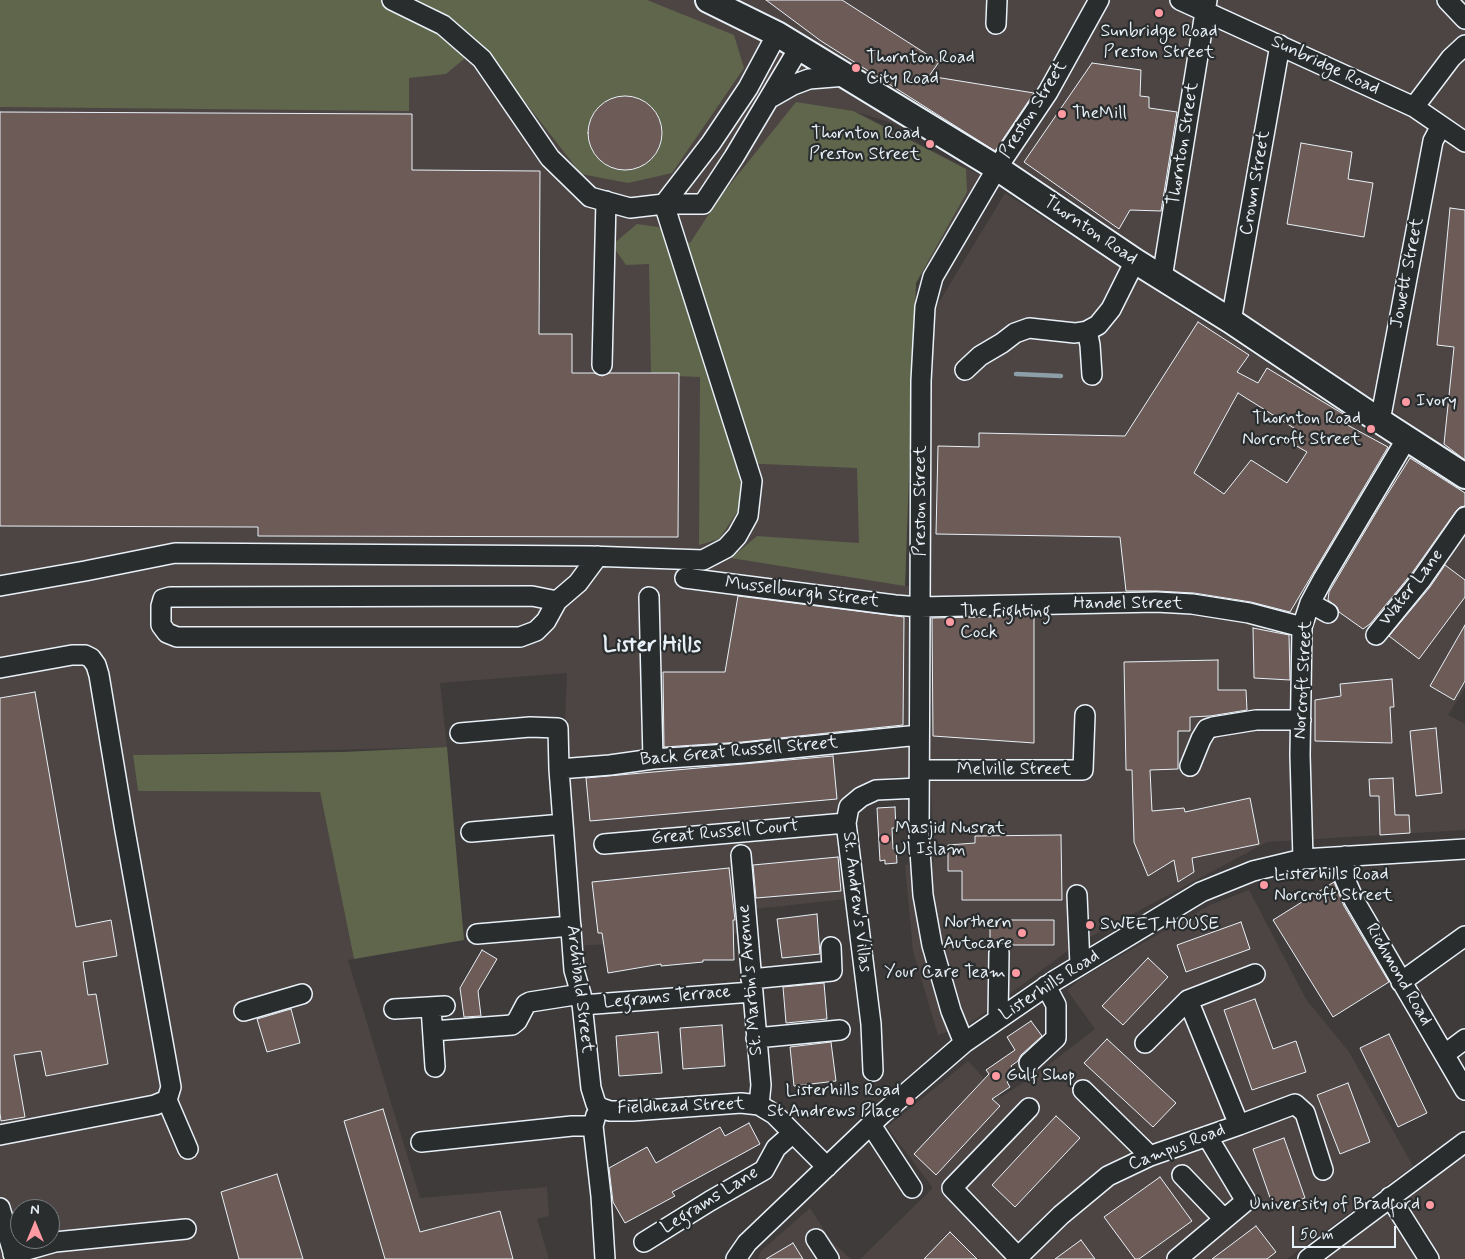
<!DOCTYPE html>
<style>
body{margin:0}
#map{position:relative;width:1465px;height:1259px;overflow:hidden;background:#3e3b3a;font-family:Mynerve,sans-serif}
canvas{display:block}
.north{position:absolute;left:10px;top:1199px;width:50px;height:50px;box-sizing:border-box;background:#2a2d2e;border:1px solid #767b7f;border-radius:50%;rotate:0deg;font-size:14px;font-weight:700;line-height:20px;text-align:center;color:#e8f1f8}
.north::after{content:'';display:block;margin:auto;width:18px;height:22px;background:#ff9aa2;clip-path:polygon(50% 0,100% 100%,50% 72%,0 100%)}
.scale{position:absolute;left:1292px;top:1226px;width:104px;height:22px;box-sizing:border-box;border:2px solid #e8f1f8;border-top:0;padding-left:6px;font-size:15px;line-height:18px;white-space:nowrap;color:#e8f1f8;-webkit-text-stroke:4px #2a2d2e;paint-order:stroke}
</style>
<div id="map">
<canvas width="1465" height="1259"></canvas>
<div class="north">N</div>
<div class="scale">50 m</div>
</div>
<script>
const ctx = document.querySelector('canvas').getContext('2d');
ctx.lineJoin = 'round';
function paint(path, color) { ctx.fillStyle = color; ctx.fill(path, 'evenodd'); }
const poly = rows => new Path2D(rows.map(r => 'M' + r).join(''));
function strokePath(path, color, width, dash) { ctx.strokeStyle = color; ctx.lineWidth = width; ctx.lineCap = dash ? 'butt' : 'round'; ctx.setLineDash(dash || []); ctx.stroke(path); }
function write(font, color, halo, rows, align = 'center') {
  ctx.font = font + ' Mynerve,sans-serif'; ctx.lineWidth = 4.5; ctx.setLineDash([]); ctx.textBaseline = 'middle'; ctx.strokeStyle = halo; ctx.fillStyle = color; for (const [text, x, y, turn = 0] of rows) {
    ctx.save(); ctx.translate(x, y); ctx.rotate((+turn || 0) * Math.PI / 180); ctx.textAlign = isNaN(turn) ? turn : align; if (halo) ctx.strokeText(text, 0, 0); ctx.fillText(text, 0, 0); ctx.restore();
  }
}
const built = poly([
 [0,0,1465,0,1465,461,1398,415,990,154,857,112,982,176,916,283,905,586,928,587,933,312,1005,193,1465,491,1465,688,1448,715,1465,724,1465,830,1267,842,1077,944,969,1024,938,1035,913,951,905,865,934,862,931,778,894,777,870,781,854,790,841,802,840,813,848,899,743,910,739,934,566,947,548,745,565,720,567,673,440,683,447,747,133,755,138,791,320,792,354,959,348,960,420,1198,547,1187,549,1216,537,1219,549,1259,0,1259],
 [20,1209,50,1209,50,1239,20,1239],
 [1249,890,1306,999,1349,1052,1413,1166,1287,1259,860,1259,933,1188,887,1127,968,1061,1001,1097,1038,1073,1095,1029,1067,990,1083,977,1210,905],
 [1465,1151,1465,1259,1324,1259],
 [810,1208,832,1242,851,1259,758,1259,761,1251]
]);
const green = poly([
 [0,0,647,0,734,35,744,68,672,173,628,183,581,174,481,45,446,74,409,78,409,111,0,107],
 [796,102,853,111,966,169,967,192,916,283,905,586,731,558,757,536,859,543,857,468,739,463,742,505,719,539,699,545,700,377,651,375,649,264,626,265,612,245,637,224,658,227,690,243,720,197],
 [447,747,464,940,354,959,320,792,138,791,133,755,343,752]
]);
const stream = poly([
 [1016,374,1061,376]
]);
const building = poly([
 [766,0,842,0,939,62,929,76,1034,93,995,151,821,41,766,0],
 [1092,63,1141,70,1140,96,1149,97,1149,108,1177,112,1161,211,1130,210,1119,229,1024,162,1092,63],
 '588 133a37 37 0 1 1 74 0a37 37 0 1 1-74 0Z',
 [0,112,412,114,412,170,540,171,539,334,572,334,572,373,594,373,602,376,610,373,679,373,678,537,258,536,258,527,0,526,0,112],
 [1301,143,1352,152,1348,179,1373,183,1364,237,1287,224,1301,143],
 [1450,208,1465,210,1465,460,1444,444,1454,347,1437,345,1450,208],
 [1198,322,1249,355,1237,372,1258,383,1267,368,1345,415,1342,422,1388,447,1290,612,1251,602,1194,593,1157,591,1126,591,1120,537,936,534,938,446,979,447,979,433,1125,436,1198,322],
 [1238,393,1297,430,1293,444,1307,452,1287,483,1251,460,1224,494,1194,473,1238,393],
 [1410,458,1465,493,1465,506,1460,507,1456,511,1412,573,1370,624,1363,629,1339,612,1337,607,1328,600,1329,592,1380,506,1410,458],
 [1445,565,1465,580,1465,597,1419,659,1389,636,1430,587,1445,565],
 [738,596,904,617,903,725,742,742,664,747,663,672,725,672,738,596],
 [1034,616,1034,743,933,736,932,618,1034,616],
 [1465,625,1465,681,1454,700,1430,686,1465,625],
 [1253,628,1289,635,1290,680,1254,678,1253,628],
 [1218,660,1218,690,1246,690,1247,710,1210,716,1190,717,1190,731,1178,731,1178,769,1150,770,1152,811,1184,808,1185,812,1250,798,1259,844,1192,858,1194,872,1178,882,1174,860,1148,876,1134,842,1132,770,1126,770,1124,662,1218,660],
 [1392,679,1394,707,1390,707,1392,743,1315,741,1315,700,1341,696,1340,684,1392,679],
 [35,692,76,927,111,920,117,956,83,962,88,995,96,994,108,1064,46,1076,41,1051,14,1055,25,1117,1,1121,0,1113,0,698,35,692],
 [1436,728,1442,793,1416,796,1410,731,1436,728],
 [833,756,837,799,590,821,586,778,833,756],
 [1393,778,1395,815,1409,815,1410,833,1380,835,1379,796,1370,796,1369,779,1393,778],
 [895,807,896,828,892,828,893,849,896,849,897,863,885,864,885,860,880,861,877,808,895,807],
 [1061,835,1062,900,962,900,962,871,948,871,948,845,975,843,975,836,1061,835],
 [838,857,841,891,756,898,753,865,838,857],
 [729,868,735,920,733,920,734,960,703,960,703,962,661,966,661,964,608,973,602,933,598,933,592,882,729,868],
 [1334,882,1344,906,1389,982,1333,1017,1273,920,1334,882],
 [817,914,820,954,782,958,777,919,817,914],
 [990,920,1054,920,1054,945,1006,945,999,942,990,945,990,920],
 [1241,922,1250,949,1186,972,1177,945,1241,922],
 [482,950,497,959,478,991,481,1016,464,1017,460,988,482,950],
 [1148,958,1168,977,1123,1025,1102,1006,1148,958],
 [824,983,827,1019,786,1023,783,987,824,983],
 [1255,999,1273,1049,1296,1041,1306,1072,1252,1090,1224,1010,1255,999],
 [291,1009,300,1043,267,1052,257,1019,291,1009],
 [1031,1021,1042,1036,1021,1055,1018,1061,1011,1066,1017,1075,1007,1082,1010,1087,992,1099,1000,1106,936,1175,914,1154,989,1074,986,1070,1015,1050,1007,1037,1031,1021],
 [722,1025,725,1066,683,1069,680,1028,722,1025],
 [658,1032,662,1073,619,1076,616,1036,658,1032],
 [1389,1034,1427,1113,1398,1127,1360,1048,1389,1034],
 [1107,1039,1176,1103,1153,1127,1084,1063,1107,1039],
 [831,1042,836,1081,794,1086,790,1047,831,1042],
 [1348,1083,1370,1142,1340,1154,1317,1095,1348,1083],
 [383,1109,420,1232,500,1211,513,1259,385,1259,344,1121,383,1109],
 [1056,1116,1080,1138,1015,1207,992,1185,1056,1116],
 [749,1123,760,1144,672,1192,675,1196,625,1223,613,1202,609,1168,647,1147,656,1163,720,1127,725,1136,749,1123],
 [1284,1138,1305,1198,1274,1209,1253,1149,1284,1138],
 [277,1174,303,1259,239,1259,221,1192,277,1174],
 [1160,1177,1192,1221,1139,1259,1135,1259,1104,1217,1160,1177],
 [1256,1226,1276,1252,1267,1259,1212,1259,1256,1226],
 [950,1232,977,1259,924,1259,950,1232],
 [1081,1240,1095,1259,1055,1259,1081,1240],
 [793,1243,803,1259,766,1259,793,1243]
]);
const minor = poly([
 [392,0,443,25,482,59,550,158,590,197,630,208,664,204,703,204,734,157,799,48],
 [1180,0,1414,107,1465,142],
 [1447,0,1465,19],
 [996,24,997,0],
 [772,97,793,85,809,79,846,76],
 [1414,107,1451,58,1465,45],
 [664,204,711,143,748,88,777,34],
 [1162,278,1207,0],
 [1231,321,1280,45],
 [1087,331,1090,345,1092,375],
 [602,365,606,201],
 [965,370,980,356,1002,343,1015,333,1029,328,1075,333,1087,331,1098,325,1111,309,1135,261],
 [1380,421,1433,141,1441,126],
 [685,578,895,605,920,607,1156,602,1192,604,1249,613,1302,627],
 [0,586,85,571,175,553,589,556,703,560,726,548,737,536,748,516,752,481,664,204],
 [649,597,653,759],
 [557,601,532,596,170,597,163,599,161,606,161,625,167,633,177,637,520,637,536,631,546,621,557,601,578,583,598,556],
 [1310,603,1328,613],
 [1376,635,1421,580,1465,517],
 [0,668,72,655,85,655,91,658,96,665,99,675,124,825,171,1087,167,1100,155,1105,0,1135],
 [460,733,530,727,558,728,559,769,574,970,581,994,591,1088,596,1104,601,1108,610,1111,632,1111,741,1103,759,1105,774,1114,827,1167],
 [1190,766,1201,739,1207,729,1213,727,1256,720,1301,720],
 [559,769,610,765,653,759,743,753,919,735],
 [920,770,1083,770,1085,715],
 [471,832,563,824],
 [604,844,846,823],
 [741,855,761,1085,759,1105],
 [1345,856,1344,877,1354,900,1465,1090],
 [1303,859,1300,755,1302,627,1310,603,1323,579,1407,438],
 [1077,895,1080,965],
 [477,934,571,926],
 [751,979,832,971,831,947],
 [1401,982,1465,936],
 [1188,1000,1255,974],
 [582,1005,752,992],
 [431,1007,435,1067],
 [394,1009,445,1006],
 [244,1011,302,994],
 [998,1019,999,953],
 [433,1031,512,1025,517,1021,526,1004,530,1002,581,994],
 [756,1038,840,1030],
 [964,1043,951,1011,932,945,923,895,919,836,921,381,925,307,933,277,997,168,1048,92,1099,0],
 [1145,1043,1188,1000,1239,1125],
 [1445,1054,1465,1039],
 [1029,1063,1056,1038,1056,1005,1046,986],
 [873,1071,871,1024,846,823,849,807,861,797,876,790,919,788],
 [1083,1090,1150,1156],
 [167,1100,188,1149],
 [596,1115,593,1126,601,1196,605,1259],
 [871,1125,912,1188],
 [421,1142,572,1126,593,1126],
 [1182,1175,1224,1219],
 [1390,1197,1429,1259],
 [0,1208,15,1259],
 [816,1239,829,1259],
 [644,1242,710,1201,764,1170,776,1148,793,1133],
 [13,1254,55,1242,186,1229],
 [736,1259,747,1243,882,1114,964,1043,1054,981,1201,892,1253,871,1303,859,1465,849],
 [1016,1259,1061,1215,1108,1176,1150,1156,1239,1125,1295,1104,1305,1113,1323,1170],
 [1020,1259,952,1188,1029,1108],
 [1177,1259,1246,1201,1207,1136],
 [1308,1259,1465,1142]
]);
const major = poly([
 [708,0,777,34,997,168,1135,261,1231,321,1380,421,1465,476]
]);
const markers = [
 [1159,13,5,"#ff9aa2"],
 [856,68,5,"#ff9aa2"],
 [1062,114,5,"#ff9aa2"],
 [930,144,5,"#ff9aa2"],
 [1406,402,5,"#ff9aa2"],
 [1371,429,5,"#ff9aa2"],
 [950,622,5,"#ff9aa2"],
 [885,839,5,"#ff9aa2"],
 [1264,885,5,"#ff9aa2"],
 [1090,925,5,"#ff9aa2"],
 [1022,933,5,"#ff9aa2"],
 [1016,973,5,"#ff9aa2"],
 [996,1076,5,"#ff9aa2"],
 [910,1101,5,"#ff9aa2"],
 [1430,1205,5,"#ff9aa2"]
];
const poiNames = [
 ["Sunbridge Road",1159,32,"center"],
 ["Preston Street",1159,53,"center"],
 ["Thornton Road",866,58],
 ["City Road",866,79],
 ["TheMill",1072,114],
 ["Thornton Road",920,134,"right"],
 ["Preston Street",920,155,"right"],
 ["Ivory",1416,402],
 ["Thornton Road",1361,419,"right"],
 ["Norcroft Street",1361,440,"right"],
 ["The Fighting",960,612],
 ["Cock",960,633],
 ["Masjid Nusrat",895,829],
 ["Ul Islam",895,850],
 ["Listerhills Road",1274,875],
 ["Norcroft Street",1274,896],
 ["Northern",1012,923,"right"],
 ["Autocare",1012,944,"right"],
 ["SWEET HOUSE",1100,925],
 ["Your Care Team",1006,973,"right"],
 ["Gulf Shop",1006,1076],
 ["Listerhills Road",900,1091,"right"],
 ["St Andrews Place",900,1112,"right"],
 ["University of Bradford",1420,1205,"right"]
];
const streetNames = [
 ["Sunbridge Road",1325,66,25],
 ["Preston Street",1034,110,-58],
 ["Thornton Street",1184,144,-81],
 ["Crown Street",1256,183,-80],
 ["Thornton Road",1090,231,34],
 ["Jowett Street",1408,273,-79],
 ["Preston Street",921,501,-90],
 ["Water Lane",1412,588,-52],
 ["Musselburgh Street",802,593,7],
 ["Handel Street",1128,604],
 ["Norcroft Street",1304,680,-87],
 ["Back Great Russell Street",739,752,-5],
 ["Melville Street",1014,770],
 ["Great Russell Court",725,833,-5],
 ["St. Andrew's Villas",856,902,83],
 ["Richmond Road",1398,975,60],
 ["St. Martin's Avenue",751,980,-95],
 ["Listerhills Road",1050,986,-33],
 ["Archibald Street",579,989,83],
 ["Legrams Terrace",667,998,-5],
 ["Fieldhead Street",681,1107,-2],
 ["Campus Road",1177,1148,-21],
 ["Legrams Lane",710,1201,-32]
];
const districtNames = [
 ["Lister Hills",652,646]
];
paint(built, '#4c4543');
paint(green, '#60664c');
strokePath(stream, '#8c9fa8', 4.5);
paint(building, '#6d5b57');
strokePath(building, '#e8f1f8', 1);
strokePath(minor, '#e8f1f8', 22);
strokePath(major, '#e8f1f8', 28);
strokePath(minor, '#2a2d2e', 19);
strokePath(major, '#2a2d2e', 24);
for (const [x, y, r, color] of markers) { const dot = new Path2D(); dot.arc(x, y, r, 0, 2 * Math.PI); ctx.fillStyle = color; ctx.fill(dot); strokePath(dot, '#2a2d2e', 2); }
write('18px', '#e8f1f8', '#2a2d2e', poiNames, 'left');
write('18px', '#e8f1f8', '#2a2d2e', streetNames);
write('bold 22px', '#e8f1f8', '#2a2d2e', districtNames);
</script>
